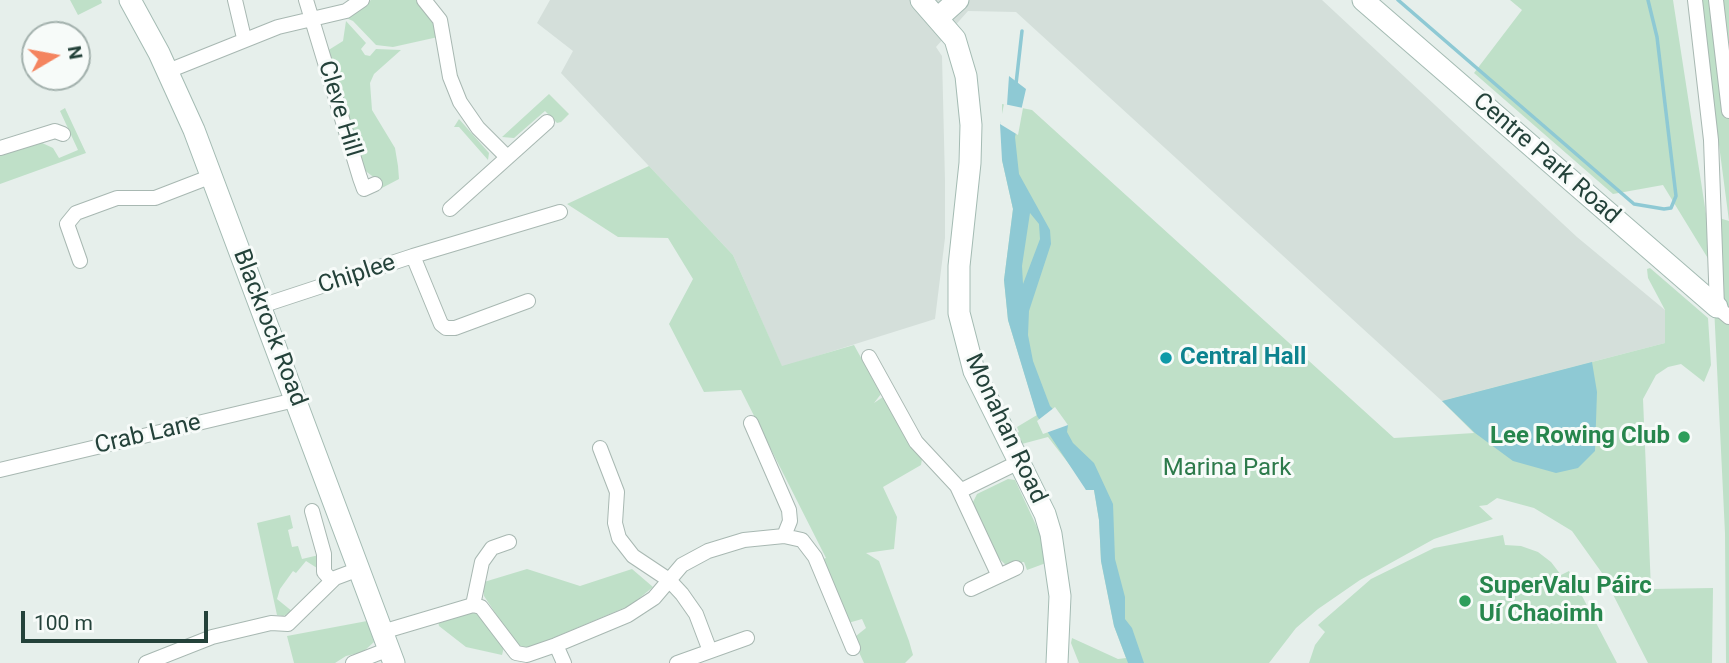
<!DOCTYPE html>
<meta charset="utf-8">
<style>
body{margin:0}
#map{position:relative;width:1729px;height:663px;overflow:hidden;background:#e6efeb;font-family:Roboto,sans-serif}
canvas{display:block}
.north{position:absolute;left:21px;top:21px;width:70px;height:70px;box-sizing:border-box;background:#f7fbf9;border:2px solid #a3b1ad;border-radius:50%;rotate:80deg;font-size:19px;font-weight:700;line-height:28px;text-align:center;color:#24423a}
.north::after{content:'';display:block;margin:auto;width:24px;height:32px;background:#f4845f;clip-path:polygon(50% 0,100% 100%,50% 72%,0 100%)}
.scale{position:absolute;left:21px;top:611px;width:187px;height:32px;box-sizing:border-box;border:4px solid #24423a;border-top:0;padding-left:9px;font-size:21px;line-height:24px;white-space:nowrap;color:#24423a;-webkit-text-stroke:5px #f7fbf9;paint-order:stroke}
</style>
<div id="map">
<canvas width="1729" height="663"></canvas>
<div class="north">N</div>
<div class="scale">100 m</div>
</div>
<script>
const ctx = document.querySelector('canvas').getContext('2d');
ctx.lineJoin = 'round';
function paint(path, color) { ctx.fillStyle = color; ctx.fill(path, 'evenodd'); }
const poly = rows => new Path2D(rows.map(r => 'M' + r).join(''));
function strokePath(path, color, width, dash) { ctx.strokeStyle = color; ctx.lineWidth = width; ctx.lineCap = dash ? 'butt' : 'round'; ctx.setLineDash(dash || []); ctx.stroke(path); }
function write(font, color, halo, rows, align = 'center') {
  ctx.font = font + ' Roboto,sans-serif'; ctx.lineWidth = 6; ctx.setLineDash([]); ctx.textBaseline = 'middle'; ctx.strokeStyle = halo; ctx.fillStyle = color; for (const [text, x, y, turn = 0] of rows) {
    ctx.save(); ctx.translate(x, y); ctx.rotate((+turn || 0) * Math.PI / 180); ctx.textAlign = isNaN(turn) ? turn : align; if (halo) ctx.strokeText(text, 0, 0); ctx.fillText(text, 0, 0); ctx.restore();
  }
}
const built = poly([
 [550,0,1322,0,1577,237,1665,310,1665,343,1442,401,1016,12,968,11,936,47,942,56,945,181,945,238,935,319,782,367,733,255,561,73,573,51,537,23]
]);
const green = poly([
 [70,0,101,0,102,3,78,15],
 [371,0,416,0,434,21,438,37,393,47,376,45,353,21,346,18],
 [1510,0,1673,0,1706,214,1729,221,1729,663,1726,663,1725,533,1712,265,1663,185,1613,194,1474,73,1522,10],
 [1700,0,1729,0,1729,221],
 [346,21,366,43,361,49,365,55,370,56,376,49,401,50,374,74,370,83,372,110,395,148,398,166,399,179,380,189,376,179,363,169,327,51,343,41],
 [549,94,569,114,561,122,557,123,545,111,514,138,502,137],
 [1002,104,1032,110,1394,438,1474,433,1442,401,1665,343,1665,310,1648,278,1647,269,1650,268,1708,318,1711,365,1704,382,1681,364,1668,367,1656,375,1643,399,1651,589,1713,588,1712,663,1648,663,1602,573,1572,531,1534,508,1497,498,1487,505,1479,506,1493,519,1434,539,1360,580,1318,609,1296,628,1269,663,1079,663,1071,643,1072,638,1118,659,1126,658,1114,626,1101,561,1099,520,1094,490,1086,490,1083,482,1048,437,1018,445,1013,435,1019,432,1017,427,1037,415,1008,320,1004,280,1013,209,1002,160],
 [65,108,86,153,0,184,0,154,40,142,53,148,59,158,78,150,60,111],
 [459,119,489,153,488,160,459,127,454,127],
 [649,166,733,255,782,366,854,345,881,394,874,403,883,397,910,446,922,459,921,465,883,487,897,517,894,549,866,553,879,561,909,641,913,655,905,663,864,663,857,648,856,636,866,628,862,619,848,623,823,559,826,558,741,390,704,392,669,324,693,279,668,238,618,237,567,204],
 [1008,479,1015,480,1042,538,1046,563,1027,570,1024,562,1006,565,997,557,972,504,977,494],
 [290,515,293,528,288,530,292,547,298,546,302,559,319,555,319,562,317,568,306,561,296,573,293,571,280,589,277,599,293,612,283,616,277,615,257,523],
 [1503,535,1505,545,1521,546,1538,552,1551,562,1561,575,1569,571,1617,663,1309,663,1315,645,1325,632,1318,625,1371,579,1434,548],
 [527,569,580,586,632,569,653,587,631,605,527,649,518,647,484,596,484,582],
 [468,611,479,613,505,643,502,655,466,647,439,626,438,621],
 [367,621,374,642,363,652,346,656,335,663,294,663,287,636]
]);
const water = poly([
 [1009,76,1026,89,1015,137,1019,174,1050,230,1051,244,1029,311,1028,335,1033,361,1050,406,1068,425,1067,432,1073,443,1094,463,1113,504,1115,559,1125,597,1125,619,1132,628,1144,663,1128,663,1114,626,1101,561,1099,520,1094,490,1086,490,1037,416,1008,320,1004,280,1013,209,1002,160,1000,124,1007,105],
 [1030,213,1039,224,1040,239,1023,284,1022,266],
 [1592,362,1597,392,1595,451,1578,468,1556,473,1513,461,1475,433,1442,401]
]);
const pier = poly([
 [1004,104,1023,108,1018,135,1000,124],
 [1055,407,1068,425,1043,434,1037,421]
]);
const stream = poly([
 [1398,0,1634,204,1664,209,1671,208,1676,196,1657,37,1648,0],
 [1016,84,1022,31]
]);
const street = poly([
 [235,0,244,38],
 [306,0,360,178,364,189,375,184],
 [424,0,440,20,450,77,460,102,478,128,507,157],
 [1695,0,1711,140,1717,307,1729,317],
 [1716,0,1729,111],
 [168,71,278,27,346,11,362,0],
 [0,148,55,131,63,134],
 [450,209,547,122],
 [413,256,560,212],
 [80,261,67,224,76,213,117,198,155,198,212,176],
 [261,306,413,256,441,324,446,328,455,328,528,301],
 [869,357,916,442,957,486,999,576],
 [751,423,789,510,790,521,784,536,802,540,815,557,853,648],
 [600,448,617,492,615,523,619,538,633,556,669,580,682,594,696,614,710,651],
 [0,470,295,400],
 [960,491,1019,462],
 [312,511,324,554,324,572,332,581],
 [971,589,1016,568],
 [473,605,481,607,516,653,527,655,556,645,564,663],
 [382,632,473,605,482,562,492,548,509,542],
 [556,645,628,615,654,598,682,565,708,551,744,540,784,536],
 [146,663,212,637,271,623,288,624,335,578,359,569],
 [353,663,389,649],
 [677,663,747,638]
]);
const secondary = poly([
 [130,0,159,53,194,130,394,663],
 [921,0,955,39,966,76,971,125,970,163,959,266,959,313,974,371,1045,514,1051,534,1060,596,1057,663],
 [1363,0,1717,307],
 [938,18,958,0]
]);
const markers = [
 [1166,358,7,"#0f9aa8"],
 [1684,437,7,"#2e9e5b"],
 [1465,601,7,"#2e9e5b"]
];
const streetNames = [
 ["Cleve Hill",339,109,73],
 ["Centre Park Road",1546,159,41],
 ["Chiplee",357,275,-18],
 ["Blackrock Road",269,328,69],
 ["Monahan Road",1005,429,65],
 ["Crab Lane",148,435,-13]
];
const cultureNames = [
 ["Central Hall",1180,358]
];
const leisureNames = [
 ["Lee Rowing Club",1670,437],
 ["SuperValu Páirc",1479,587,"left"],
 ["Uí Chaoimh",1479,615,"left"]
];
const parkNames = [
 ["Marina Park",1227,469]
];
paint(built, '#d4dfda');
paint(green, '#bfe0c8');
paint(water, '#8ec9d4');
paint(pier, '#e6efeb');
strokePath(stream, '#8ec9d4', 3.5);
strokePath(street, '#a8b8b2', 16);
strokePath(secondary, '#a4bbb3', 23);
strokePath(street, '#fff', 14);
strokePath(secondary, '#fff', 21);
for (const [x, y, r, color] of markers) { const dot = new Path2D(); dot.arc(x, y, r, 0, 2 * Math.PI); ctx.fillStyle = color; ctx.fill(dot); strokePath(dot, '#f7fbf9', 2.5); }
write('24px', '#24423a', '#f7fbf9', streetNames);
write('bold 24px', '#0d838f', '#f7fbf9', cultureNames, 'left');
write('bold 24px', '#27864d', '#f7fbf9', leisureNames, 'right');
write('24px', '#2d7a4b', '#f7fbf9', parkNames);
</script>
